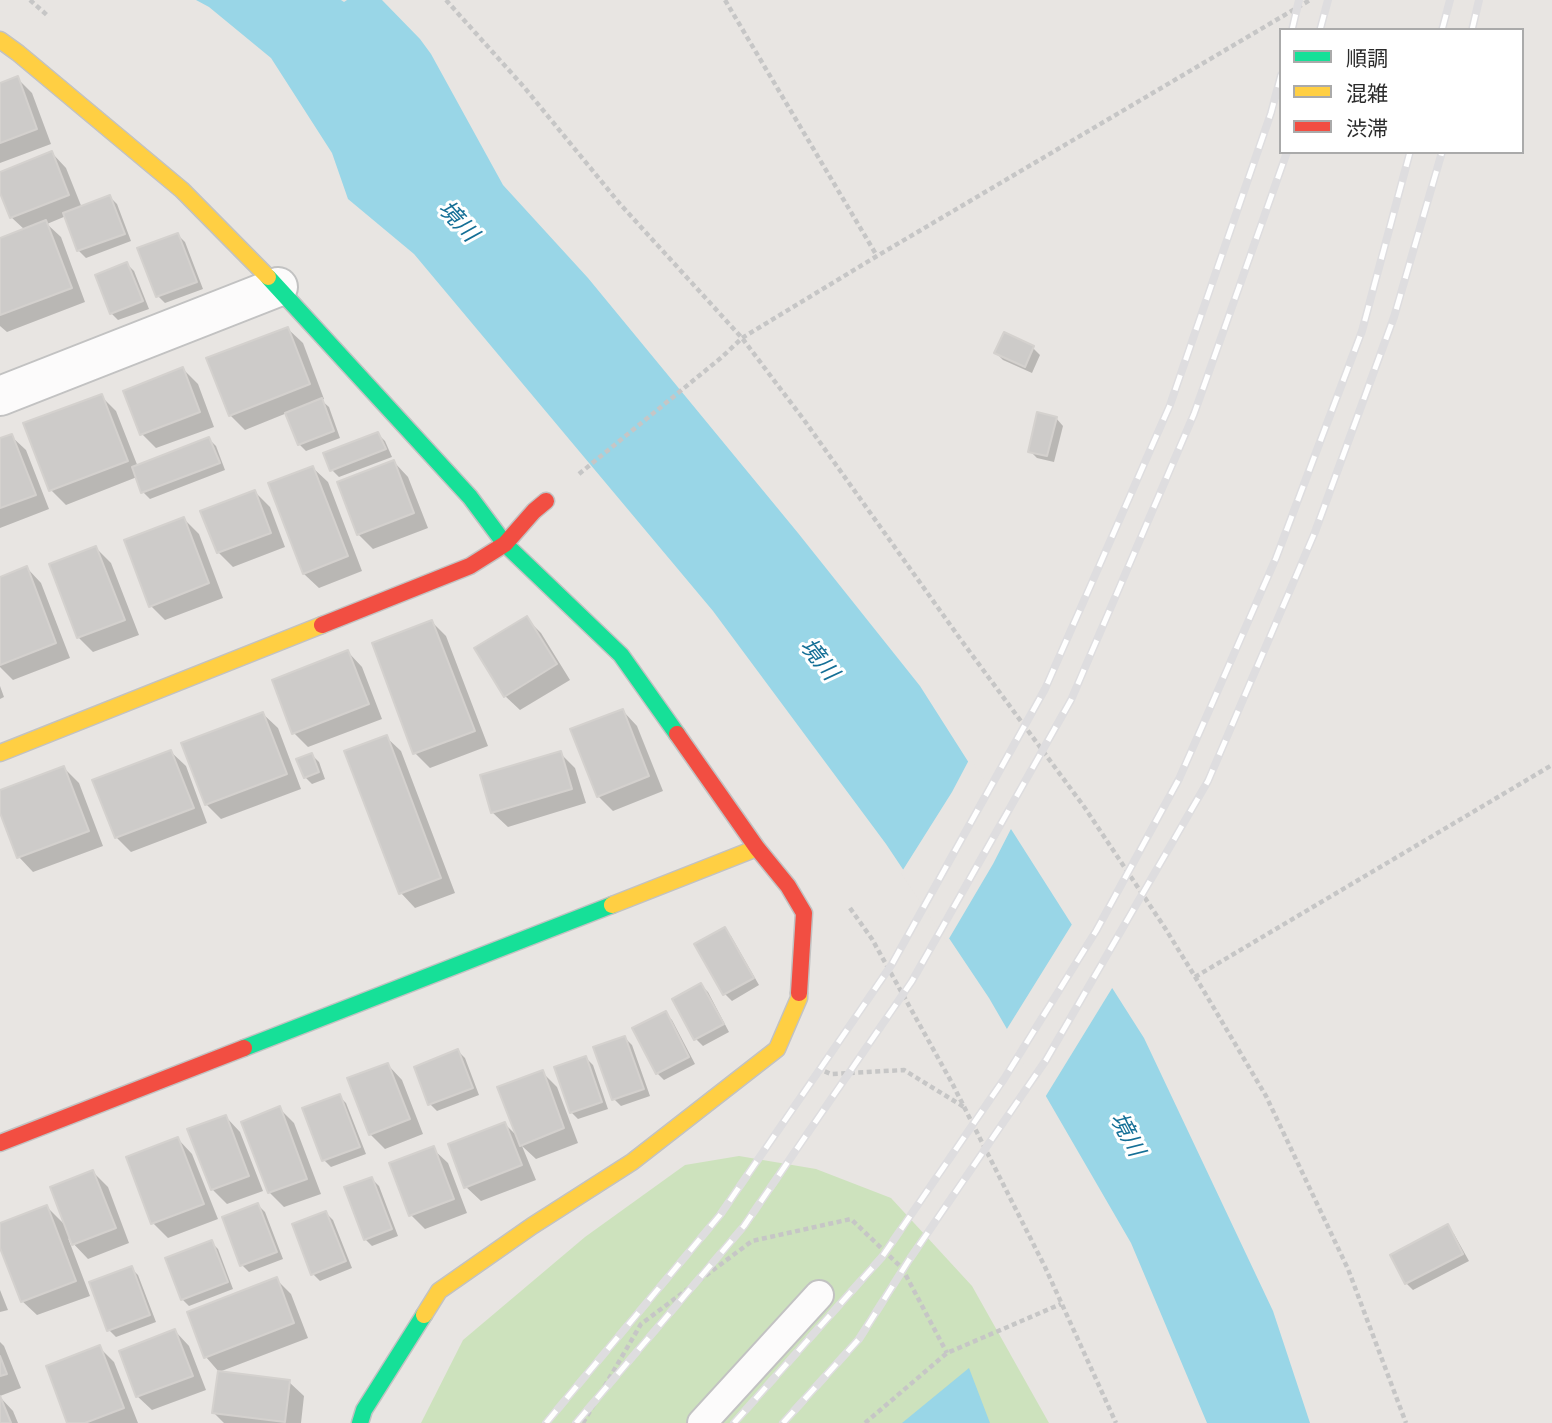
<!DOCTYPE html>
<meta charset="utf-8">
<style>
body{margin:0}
#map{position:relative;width:1552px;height:1423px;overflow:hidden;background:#e8e5e2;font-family:"DejaVu Sans","Noto Sans JP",sans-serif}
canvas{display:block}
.legend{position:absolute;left:1279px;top:28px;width:245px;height:126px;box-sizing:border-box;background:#fff;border:2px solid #aaa;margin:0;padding:9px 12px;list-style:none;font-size:21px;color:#2b2b2b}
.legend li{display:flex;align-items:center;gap:14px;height:35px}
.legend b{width:35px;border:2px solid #aaa}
</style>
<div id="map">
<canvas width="1552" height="1423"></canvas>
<ul class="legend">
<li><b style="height:9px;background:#16e098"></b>順調</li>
<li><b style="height:9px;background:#ffcf43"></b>混雑</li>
<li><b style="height:9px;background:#f24e42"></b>渋滞</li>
</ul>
</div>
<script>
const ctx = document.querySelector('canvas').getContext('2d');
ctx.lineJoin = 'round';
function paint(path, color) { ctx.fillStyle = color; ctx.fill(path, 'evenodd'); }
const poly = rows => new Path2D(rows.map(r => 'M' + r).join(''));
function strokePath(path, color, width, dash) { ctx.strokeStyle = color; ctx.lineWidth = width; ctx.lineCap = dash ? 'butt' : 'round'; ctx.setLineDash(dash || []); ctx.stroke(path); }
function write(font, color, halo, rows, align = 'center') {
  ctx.font = font + ' "DejaVu Sans","Noto Sans JP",sans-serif'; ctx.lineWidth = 6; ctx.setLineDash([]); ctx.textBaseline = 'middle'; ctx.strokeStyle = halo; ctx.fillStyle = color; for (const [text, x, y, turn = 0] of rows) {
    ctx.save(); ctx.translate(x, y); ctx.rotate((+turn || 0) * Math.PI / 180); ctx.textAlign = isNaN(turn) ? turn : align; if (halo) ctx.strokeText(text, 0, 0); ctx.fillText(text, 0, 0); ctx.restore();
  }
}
const green = poly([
 [739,1156,816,1169,891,1198,972,1286,1049,1423,421,1423,463,1340,585,1237,685,1165]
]);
const water = poly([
 [196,0,341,0,344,2,347,0,382,0,420,39,431,54,503,185,588,278,798,533,920,686,1144,1038,1273,1311,1310,1423,1207,1423,1131,1243,989,998,886,844,713,611,414,254,348,199,332,153,271,58,209,7],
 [969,1368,990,1423,902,1423]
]);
const pier = poly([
 [970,758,1013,825,993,864,947,942,901,873,952,792],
 [1074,921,1114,985,1044,1099,1005,1032]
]);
const shadow = poly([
 [17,78,32,93,51,144,0,163,0,85],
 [52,153,66,168,82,208,110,197,117,204,131,241,86,258,79,251,66,216,47,224,61,237,85,302,7,332,0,326,0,240,25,230,11,217,0,188,0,174],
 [178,235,185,242,203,289,165,303,158,296],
 [127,264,134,271,149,309,118,320,111,313],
 [288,329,303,343,324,399,321,400,329,407,340,438,306,451,299,444,287,413,245,430,230,415],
 [1005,335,1033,348,1040,355,1032,373,1003,360,996,353],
 [183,369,198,384,214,427,156,448,142,434],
 [101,396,116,411,138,467,209,439,216,446,225,470,150,499,143,492,137,477,66,505,51,490],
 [1056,418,1063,426,1054,462,1037,458,1030,451],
 [378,434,385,441,392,457,339,477,332,470],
 [11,436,26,450,49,509,0,528,0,440],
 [394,462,408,477,428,528,373,549,358,534],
 [313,468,328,482,362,571,319,588,304,574,270,484],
 [255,492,270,507,285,547,233,567,218,552],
 [184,519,199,534,223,598,165,620,151,606],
 [96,548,111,563,139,635,93,652,78,637],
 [27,568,41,583,70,658,13,680,0,667,0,579],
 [526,618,541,633,570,680,520,710,505,696],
 [432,622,446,636,488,746,430,768,415,753],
 [348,652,362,667,382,719,308,747,294,733],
 [0,686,4,697,0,699],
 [623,711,637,726,663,791,613,811,598,796],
 [263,714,278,728,301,789,221,819,207,805,184,744],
 [386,737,401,751,455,893,415,908,401,893],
 [171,752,186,766,207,823,131,852,116,837],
 [560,753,575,768,586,803,508,827,493,813,482,777],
 [312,755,319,762,325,779,312,784,305,777],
 [64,768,79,783,103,846,33,872,19,857,0,809,0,792],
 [724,929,731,936,759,985,732,1001,725,994],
 [701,985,708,992,729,1032,703,1046,696,1039,674,999],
 [665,1013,672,1020,695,1064,664,1080,657,1073],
 [625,1038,632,1045,650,1096,621,1106,614,1099],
 [458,1051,465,1058,479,1095,437,1111,430,1104],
 [586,1058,593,1065,608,1109,578,1119,571,1112],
 [388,1065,402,1080,423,1134,385,1149,370,1134],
 [542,1072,557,1087,578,1143,536,1159,522,1146,536,1180,481,1201,466,1187,505,1124,519,1138],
 [339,1096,346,1103,366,1154,331,1167,324,1160],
 [279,1108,294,1123,321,1194,284,1207,269,1192],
 [226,1117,240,1132,263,1191,227,1204,213,1190,190,1130],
 [178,1139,192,1154,218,1219,168,1238,153,1223],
 [433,1149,448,1163,467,1213,425,1229,411,1215],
 [93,1172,108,1187,129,1243,88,1259,68,1238,90,1296,37,1315,22,1301,0,1243,0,1225,47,1207,67,1227],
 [372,1179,379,1186,398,1236,372,1246,365,1239],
 [258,1205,265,1212,283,1259,249,1272,242,1265],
 [326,1213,333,1220,352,1268,320,1281,313,1274],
 [1447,1227,1454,1234,1469,1261,1413,1290,1406,1283,1392,1256],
 [211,1242,218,1249,233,1289,189,1306,182,1299],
 [131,1268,138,1275,156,1322,116,1337,109,1330],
 [276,1279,291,1294,308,1338,219,1372,206,1357],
 [0,1290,8,1310,0,1312],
 [175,1331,189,1346,206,1390,152,1410,137,1396],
 [0,1342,4,1346,21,1388,0,1396],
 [99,1347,114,1362,138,1423,69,1423],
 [289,1382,304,1396,301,1423,224,1423,214,1413],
 [0,1397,13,1411,18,1423,0,1423]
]);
const building = poly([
 [18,76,37,129,0,143,0,83,18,76],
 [52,151,69,195,10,218,0,193,0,172,52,151],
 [110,195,125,234,77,251,63,213,110,195],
 [46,220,72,288,0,315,0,238,46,220],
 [178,233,197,282,156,297,137,248,178,233],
 [127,262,143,301,110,314,95,275,127,262],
 [288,327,310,384,229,416,206,358,288,327],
 [1004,332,1034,346,1025,367,994,353,1004,332],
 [183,367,200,412,140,435,123,391,183,367],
 [102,394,128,461,49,491,23,423,102,394],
 [322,398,334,431,298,445,285,413,322,398],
 [1037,412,1057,417,1047,456,1028,452,1037,412],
 [378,432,386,449,330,471,323,453,378,432],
 [12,434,36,495,0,508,0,438,12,434],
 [209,437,220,463,141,493,132,467,209,437],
 [394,460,414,513,357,535,337,482,394,460],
 [313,466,348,556,303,574,268,483,313,466],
 [255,490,271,533,217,553,200,511,255,490],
 [184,517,209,583,149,607,124,540,184,517],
 [96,546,125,620,77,638,49,564,96,546],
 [27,566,56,643,0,665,0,577,27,566],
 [527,616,557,664,504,697,474,648,527,616],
 [432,620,475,731,413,754,372,643,432,620],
 [348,650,369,704,292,734,272,680,348,650],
 [623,709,649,776,597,797,570,729,623,709],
 [263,712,287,774,205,805,181,743,263,712],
 [387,735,441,878,399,894,344,751,387,735],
 [171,750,194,808,115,838,92,780,171,750],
 [561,751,572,789,491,813,480,775,561,751],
 [312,753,319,772,304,778,296,759,312,753],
 [64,766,89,831,17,858,0,813,0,790,64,766],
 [725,927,754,978,723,995,694,944,725,927],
 [701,983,724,1024,694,1040,672,999,701,983],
 [666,1011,689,1057,656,1074,632,1028,666,1011],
 [625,1036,644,1089,612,1100,593,1047,625,1036],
 [458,1049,473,1088,428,1105,414,1067,458,1049],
 [586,1056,602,1102,570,1113,554,1067,586,1056],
 [388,1063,410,1119,369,1135,347,1078,388,1063],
 [543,1070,564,1128,520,1146,497,1087,543,1070],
 [340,1094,360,1147,322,1161,302,1108,340,1094],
 [280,1106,307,1179,268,1193,241,1122,280,1106],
 [226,1115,249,1176,211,1190,187,1129,226,1115],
 [505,1122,522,1165,464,1188,448,1144,505,1122],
 [178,1137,204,1204,151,1224,126,1157,178,1137],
 [434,1146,454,1199,409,1216,389,1163,434,1146],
 [93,1170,116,1228,72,1245,50,1187,93,1170],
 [372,1177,392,1229,364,1240,344,1187,372,1177],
 [258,1203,277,1252,240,1266,222,1217,258,1203],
 [47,1205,76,1281,21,1302,0,1248,0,1223,47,1205],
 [326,1211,346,1261,311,1275,292,1224,326,1211],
 [1448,1224,1463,1254,1405,1284,1390,1255,1448,1224],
 [212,1240,228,1282,181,1300,165,1258,212,1240],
 [132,1266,150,1315,107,1331,89,1282,132,1266],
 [277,1277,294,1323,204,1358,187,1312,277,1277],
 [175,1329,193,1376,136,1397,119,1351,175,1329],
 [100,1345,124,1408,85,1423,67,1423,46,1366,100,1345],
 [0,1356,7,1374,0,1376,0,1356],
 [218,1371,290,1380,285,1422,212,1413,218,1371],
 [0,1396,11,1423,0,1423,0,1396]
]);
const path = poly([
 [30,0,48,16],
 [446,0,524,87,620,204,742,338,804,420,961,640,1085,808,1165,928,1202,988,1266,1096,1348,1269,1406,1423],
 [725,0,877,256],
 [579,474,722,357,742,338,877,256,1310,0],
 [850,908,872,939,952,1083,1045,1267,1116,1423],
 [1195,977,1552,765],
 [817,1068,831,1074,904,1070,964,1107],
 [583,1423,641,1324,752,1241,851,1219,902,1268,947,1353],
 [865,1423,947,1353,1061,1304]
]);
const lane = poly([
 [702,1423,819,1295]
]);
const street = poly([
 [0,396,278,287]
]);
const fast = poly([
 [268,277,470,497,505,544,621,655,677,734],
 [244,1048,612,905],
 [360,1423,364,1410,424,1315]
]);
const slow = poly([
 [0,40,18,53,182,190,268,277],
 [0,753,322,625],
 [612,905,757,848],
 [424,1315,439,1291,532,1226,632,1162,777,1049,799,998,799,993]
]);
const jam = poly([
 [322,625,470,566,505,544,534,511,546,501],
 [677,734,757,848,788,886,804,913,799,993],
 [0,1143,244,1048]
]);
const rail = poly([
 [1292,30,1299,0],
 [1320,30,1328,0],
 [1442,30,1450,0],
 [1472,30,1479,0],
 [546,1423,720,1215,892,964,1045,689,1170,405,1271,113,1281,75],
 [576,1423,744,1226,912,981,1071,700,1194,414,1287,152],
 [734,1423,882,1257,1004,1079,1096,931,1179,779,1276,558,1362,331,1410,152],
 [783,1423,859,1339,909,1260,1046,1060,1208,781,1315,532,1394,317,1442,152]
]);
const waterNames = [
 ["境川",457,222,47],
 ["境川",818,660,51],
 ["境川",1126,1135,62]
];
paint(green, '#cde2bd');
paint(water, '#99d6e7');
paint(pier, '#e8e5e2');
paint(shadow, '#0003');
paint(building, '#cdcbc9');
strokePath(building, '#d4d1ce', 2);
strokePath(lane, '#c2c2c2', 32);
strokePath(street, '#c2c2c2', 42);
strokePath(fast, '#c2c2c2', 19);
strokePath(slow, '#c2c2c2', 19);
strokePath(jam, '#c2c2c2', 19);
strokePath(path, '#c6c6c6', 4.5, [5, 3.5]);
strokePath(lane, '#fcfbfb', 28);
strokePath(street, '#fcfbfb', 38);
strokePath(fast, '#16e098', 16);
strokePath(slow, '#ffcf43', 16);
strokePath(jam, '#f24e42', 16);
strokePath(rail, '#dedddf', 8);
strokePath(rail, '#fff', 5, [16]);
write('italic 23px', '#146f96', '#fff', waterNames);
</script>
